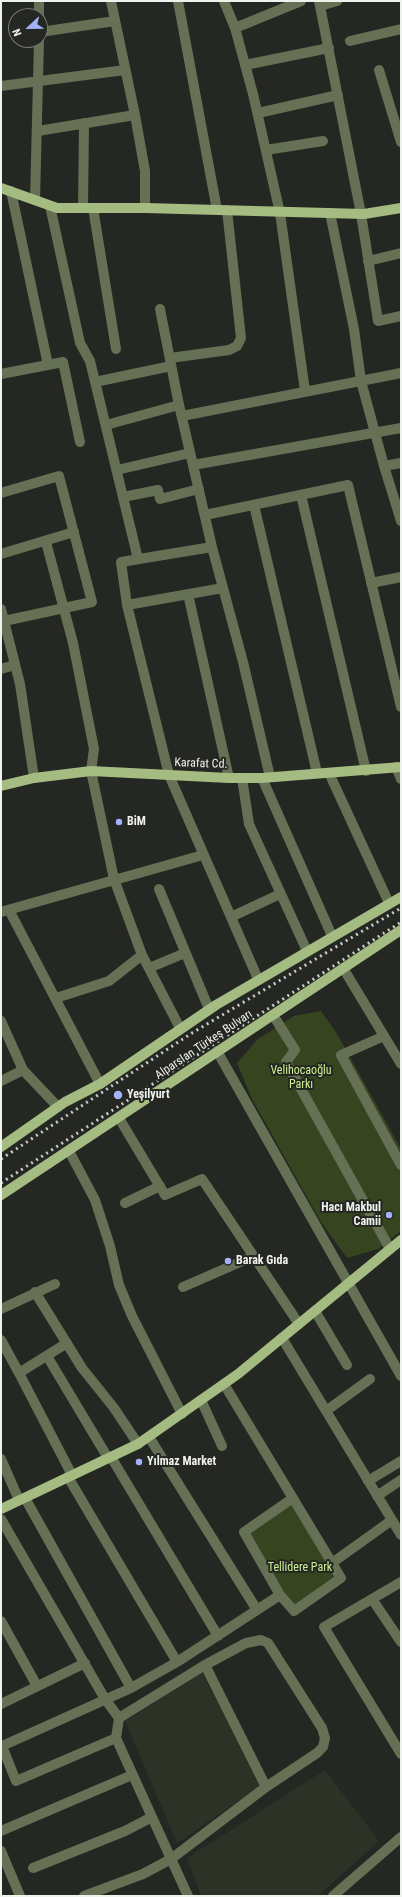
<!DOCTYPE html>
<meta charset="utf-8">
<style>
body{margin:0}
#map{position:relative;width:402px;height:1897px;overflow:hidden;background:#252722;font-family:"Roboto Condensed",sans-serif}
canvas{display:block}
.frame{position:absolute;inset:0;border:2px solid #f0f2ee;pointer-events:none}
.north{position:absolute;left:8px;top:8px;width:40px;height:40px;box-sizing:border-box;background:#252722;border:1px solid #767874;border-radius:50%;rotate:248deg;font-size:11px;font-weight:700;line-height:16px;text-align:center;color:#f0f2ee}
.north::after{content:'';display:block;margin:auto;width:14px;height:18px;background:#a4b2fc;clip-path:polygon(50% 0,100% 100%,50% 72%,0 100%)}
</style>
<div id="map">
<canvas width="402" height="1897"></canvas>
<div class="frame"></div>
<div class="north">N</div>
</div>
<script>
const ctx = document.querySelector('canvas').getContext('2d');
ctx.lineJoin = 'round';
function paint(path, color) { ctx.fillStyle = color; ctx.fill(path, 'evenodd'); }
const poly = rows => new Path2D(rows.map(r => 'M' + r).join(''));
function strokePath(path, color, width, dash) { ctx.strokeStyle = color; ctx.lineWidth = width; ctx.lineCap = dash ? 'butt' : 'round'; ctx.setLineDash(dash || []); ctx.stroke(path); }
function write(font, color, halo, rows, align = 'center') {
  ctx.font = font + ' "Roboto Condensed",sans-serif'; ctx.lineWidth = 4; ctx.setLineDash([]); ctx.textBaseline = 'middle'; ctx.strokeStyle = halo; ctx.fillStyle = color; for (const [text, x, y, turn = 0] of rows) {
    ctx.save(); ctx.translate(x, y); ctx.rotate((+turn || 0) * Math.PI / 180); ctx.textAlign = isNaN(turn) ? turn : align; if (halo) ctx.strokeText(text, 0, 0); ctx.fillText(text, 0, 0); ctx.restore();
  }
}
const built = poly([
 [202,1673,262,1785,177,1843,125,1721],
 [325,1770,379,1841,318,1896,201,1896,187,1858]
]);
const green = poly([
 [321,1011,336,1032,401,1149,401,1231,378,1249,347,1258,321,1222,252,1099,237,1063,258,1039,294,1016],
 [292,1502,338,1577,294,1608,282,1594,249,1533]
]);
const minor = poly([
 [111,1,135,115,145,171,145,208],
 [178,1,217,210],
 [224,1,235,28],
 [301,1,235,28,253,94,280,213,305,391],
 [319,1,361,214,378,321,401,316],
 [320,6,337,1],
 [39,16,39,1],
 [40,32,115,21],
 [350,41,401,29],
 [245,65,329,48],
 [379,70,401,142],
 [1,86,125,70],
 [258,113,338,95],
 [38,131,135,115],
 [266,150,323,141],
 [11,191,48,365],
 [35,200,39,40],
 [50,206,80,343,90,361,138,559],
 [83,208,84,123],
 [93,208,116,349],
 [330,213,354,329,361,381,384,466,401,521],
 [368,261,401,253],
 [160,309,179,405,212,547,243,662,270,777],
 [170,358,229,350,237,346,241,338,227,210],
 [1,374,63,362,80,442],
 [95,382,171,366],
 [182,416,401,373],
 [106,425,179,405],
 [193,465,401,428],
 [384,466,401,463],
 [117,470,190,453],
 [1,493,59,476,92,602,4,621],
 [301,495,366,771],
 [128,496,158,490,160,499,199,489],
 [254,505,317,773],
 [205,515,348,485,401,707],
 [46,542,73,643,94,749,91,771,114,879,142,955,180,1028],
 [212,547,121,562,127,605,169,775,258,979],
 [1,554,74,532],
 [371,583,401,577],
 [188,594,229,778],
 [127,605,223,588],
 [1,609,20,684,34,778],
 [1,669,15,665],
 [396,767,401,779],
 [329,773,389,903],
 [242,778,249,824,307,951],
 [262,778,332,936],
 [159,889,209,1009],
 [9,910,100,1084],
 [1,912,203,855],
 [231,917,280,894],
 [149,968,185,953],
 [343,968,401,1064],
 [56,998,109,981,142,955],
 [273,1015,295,1050,286,1062,390,1249],
 [1,1021,23,1070,58,1107],
 [384,1036,341,1055,401,1165],
 [217,1051,401,1376],
 [1,1081,23,1070],
 [119,1118,165,1195,202,1179,299,1324],
 [69,1151,95,1200,110,1246,119,1285,132,1316,182,1414],
 [125,1203,160,1186],
 [183,1287,254,1256],
 [35,1292,82,1368,114,1408,138,1444],
 [1,1309,55,1284],
 [315,1311,347,1365],
 [282,1338,401,1535],
 [1,1340,19,1373,67,1343],
 [47,1356,108,1458],
 [19,1373,72,1475],
 [224,1384,332,1563],
 [201,1400,222,1446],
 [326,1411,370,1379],
 [149,1437,257,1610],
 [111,1457,218,1636],
 [1,1459,19,1500],
 [68,1477,177,1662],
 [368,1481,401,1461],
 [377,1496,401,1480],
 [25,1498,131,1688],
 [1,1519,105,1699,119,1718,116,1738,188,1896],
 [401,1582,324,1627,401,1754],
 [280,1595,244,1532,293,1498],
 [372,1599,401,1642],
 [1,1621,37,1686],
 [205,1665,266,1787],
 [1,1704,85,1663],
 [116,1738,16,1781,2,1746,131,1688,177,1662,280,1595,294,1611,341,1578,332,1563,392,1520],
 [1,1831,132,1775],
 [1,1851,20,1896],
 [33,1868,125,1831,152,1817],
 [84,1896,143,1874,171,1859,266,1787,317,1753,323,1747,325,1738,322,1728,268,1643,261,1640,246,1643,205,1665,119,1718],
 [333,1896,401,1837]
]);
const major = poly([
 [1,188,57,208,145,208,364,214,401,208],
 [1,786,34,778,91,771,229,778,262,778,401,767],
 [1,1147,65,1102,100,1084,216,1005,401,897],
 [1,1195,401,930],
 [1,1509,138,1444,238,1374,401,1240]
]);
const rail = poly([
 [1,1159,192,1033,401,908],
 [1,1183,401,922]
]);
const markers = [
 [119,822,4,"#a4b2fc"],
 [118,1095,5,"#a4b2fc"],
 [389,1215,4,"#a4b2fc"],
 [228,1261,4,"#a4b2fc"],
 [139,1462,4,"#a4b2fc"]
];
const streetNames = [
 ["Karafat Cd.",201,764,2],
 ["Alparslan Türkeş Bulvarı",204,1045,-34]
];
const poiNames = [
 ["BiM",127,822],
 ["Yeşilyurt",127,1095],
 ["Hacı Makbul",381,1208,"right"],
 ["Camii",381,1222,"right"],
 ["Barak Gıda",236,1261],
 ["Yılmaz Market",147,1462]
];
const parkNames = [
 ["Velihocaoğlu",301,1071],
 ["Parkı",301,1085],
 ["Tellidere Park",300,1568]
];
paint(built, '#2d3227');
paint(green, '#374420');
strokePath(minor, '#657055', 10);
strokePath(major, '#a4bb82', 10);
strokePath(rail, '#c9cbc7', 3, [2, 4]);
for (const [x, y, r, color] of markers) { const dot = new Path2D(); dot.arc(x, y, r, 0, 2 * Math.PI); ctx.fillStyle = color; ctx.fill(dot); strokePath(dot, '#252722', 1.5); }
write('12px', '#f0f2ee', '#252722', streetNames);
write('bold 12px', '#f0f2ee', '#252722', poiNames, 'left');
write('12px', '#ccef92', '#252722', parkNames);
</script>
